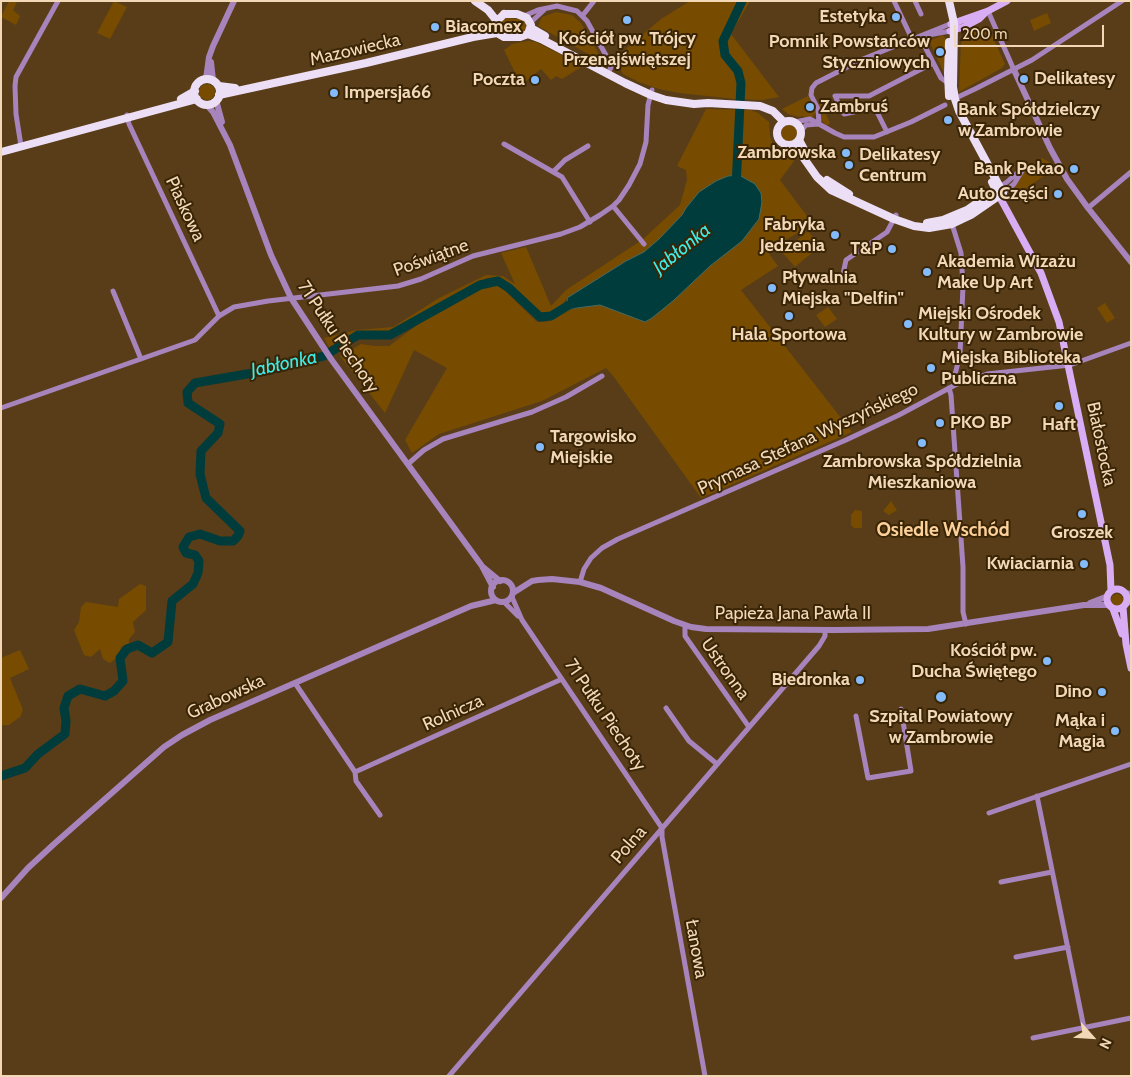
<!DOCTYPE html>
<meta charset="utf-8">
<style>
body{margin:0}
#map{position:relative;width:1132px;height:1077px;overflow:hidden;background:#583d18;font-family:Cabin,sans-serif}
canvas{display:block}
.frame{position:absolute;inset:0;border:2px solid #f3d8b7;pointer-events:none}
.north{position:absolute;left:1067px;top:1012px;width:50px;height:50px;-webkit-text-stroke:4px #392506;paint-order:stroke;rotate:116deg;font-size:14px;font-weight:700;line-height:20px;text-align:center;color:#f3d8b7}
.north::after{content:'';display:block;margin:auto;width:18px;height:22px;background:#f3d8b7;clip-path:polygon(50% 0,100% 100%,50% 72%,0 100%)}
.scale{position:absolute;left:954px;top:25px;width:150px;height:22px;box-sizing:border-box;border:2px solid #f3d8b7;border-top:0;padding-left:6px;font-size:15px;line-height:18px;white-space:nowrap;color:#f3d8b7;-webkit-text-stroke:4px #392506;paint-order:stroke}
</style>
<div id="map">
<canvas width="1132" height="1077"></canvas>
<div class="frame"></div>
<div class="north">N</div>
<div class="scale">200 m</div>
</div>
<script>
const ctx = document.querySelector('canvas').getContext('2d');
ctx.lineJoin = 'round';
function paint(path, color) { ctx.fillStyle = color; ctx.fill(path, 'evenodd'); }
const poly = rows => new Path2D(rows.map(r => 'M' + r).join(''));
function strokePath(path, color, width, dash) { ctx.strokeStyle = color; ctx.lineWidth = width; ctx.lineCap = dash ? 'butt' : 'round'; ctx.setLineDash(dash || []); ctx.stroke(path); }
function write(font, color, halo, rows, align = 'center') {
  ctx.font = font + ' Cabin,sans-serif'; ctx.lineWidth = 4; ctx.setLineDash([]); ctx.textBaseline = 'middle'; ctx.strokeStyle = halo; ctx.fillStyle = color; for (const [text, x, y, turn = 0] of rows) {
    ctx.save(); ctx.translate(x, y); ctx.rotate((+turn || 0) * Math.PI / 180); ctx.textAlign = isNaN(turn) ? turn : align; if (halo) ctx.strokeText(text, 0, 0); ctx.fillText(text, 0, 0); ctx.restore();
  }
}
const green = poly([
 [9,1,17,2,13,10,20,16,16,25,1,17],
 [114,1,127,7,110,39,97,33],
 [690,1,750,1,731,34,779,97,763,100,736,99,679,93,659,89,639,82,623,74,615,58,661,19],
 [556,12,572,15,581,23,604,63,538,26,542,17],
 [1047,13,1051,23,1034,31,1030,20],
 [503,18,522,19,527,24,525,31,521,33,501,32,499,25],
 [984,26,988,27,1005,64,1002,68,959,92,961,43,964,37,970,31],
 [943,35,946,39,944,73,929,41],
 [528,41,536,42,583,66,562,79,556,76,551,80,541,69,521,85,504,50,512,44],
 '199 92a8 8 0 1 1 16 0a8 8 0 1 1-16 0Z',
 [808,96,816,112,813,117,805,118,803,116,799,117,788,114,782,109],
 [821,103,830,123,827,126,821,120,821,110,818,104],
 [706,109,751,110,758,113,769,122,770,136,773,145,781,151,790,153,794,161,780,180,813,224,767,251,778,266,741,290,852,432,701,498,614,377,606,368,542,401,439,434,412,453,405,440,447,368,414,350,385,413,340,356,361,344,374,346,389,346,424,320,486,286,493,284,502,288,537,322,546,322,569,309,589,306,600,305,645,322,652,318,674,300,710,266,742,241,759,220,728,176,716,181,699,192,686,208,682,215,659,239,644,252,626,261,567,298,559,309,540,315,506,282,501,278,494,277,487,278,390,331,378,333,361,332,351,335,329,347,324,338,357,330,393,327,439,298,486,275,503,276,515,284,501,253,526,247,551,306,566,290,642,240,680,205,687,180,686,170,677,166],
 '781 133a8 8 0 1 1 16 0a8 8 0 1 1-16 0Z',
 [1042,158,1049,162,1052,170,1018,194,1014,188,1025,168],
 [808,231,820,246,795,267,782,252],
 [1105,303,1115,318,1107,323,1097,308],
 [828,307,837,319,825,327,816,315],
 [891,501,897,510,889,515,883,511],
 [855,510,862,511,862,528,854,528,851,525,851,515],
 [889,526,907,526,907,537,889,536],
 [140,584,146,586,146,610,133,622,135,632,129,639,129,643,121,647,118,657,110,663,103,659,100,649,91,657,84,655,74,630,79,622,81,607,86,602,118,607,119,599],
 '1111 600a6 6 0 1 1 12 0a6 6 0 1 1-12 0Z',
 [20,650,29,669,10,678,23,710,20,717,9,725,1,725,1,658]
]);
const water = poly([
 [739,175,755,184,761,193,762,202,759,219,742,241,710,266,674,300,652,318,645,322,600,305,569,309,567,298,626,261,644,252,659,239,682,215,686,208,699,192,716,181,728,176,739,175]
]);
const river = poly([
 [736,187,741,83,738,71,725,55,723,41,742,1],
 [1,776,25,768,38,754,65,734,66,721,64,708,68,696,80,689,105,696,114,691,123,681,120,658,127,649,138,645,152,653,168,642,172,601,193,584,198,573,199,561,195,555,186,553,183,547,189,537,200,534,220,541,233,541,238,536,240,531,206,498,200,474,201,451,218,433,220,424,188,403,187,392,195,383,270,370,324,356,358,335,390,335,480,285,498,281,509,288,540,317,551,316,569,305,578,302]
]);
const minor = poly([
 [894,1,912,39],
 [915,1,921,14],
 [988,11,1014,70],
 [583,15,594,1],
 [524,16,538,10,557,6,577,11,587,21,608,59,611,67,608,74],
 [530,23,544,10],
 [923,36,950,31],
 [920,37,941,78,948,83],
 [954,97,958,97,975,89,1032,60,1122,1],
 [127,115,129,124,219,316],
 [795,122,810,119,835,133,844,137,874,137,911,122,945,105],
 [819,124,818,109,811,95,812,88,816,83,863,59,950,24],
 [801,131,806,125,818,124],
 [887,132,876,110,871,106,869,105,854,112,844,114,835,96,869,96,933,63],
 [504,144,562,177,590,222],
 [21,146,16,114,15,86,16,77,58,1],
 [554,171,565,160,588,146],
 [998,188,1007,182,1025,166],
 [1003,193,1014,184,1022,171],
 [613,206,644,244],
 [1088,208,1131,172],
 [952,224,961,253,963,286,960,354,954,379,955,385],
 [843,274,846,260,887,232,896,215],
 [113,291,141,359],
 [949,388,951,395,963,567,963,612,966,624],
 [1,408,195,340,219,316,234,307,268,301,398,286,421,279,473,256,561,234,580,227,600,215,613,206,619,200,629,185,640,164,646,142,648,105,652,90],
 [408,464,424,450,443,439,532,412,566,397,602,376],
 [580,582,584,569,591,558,602,548,618,539,846,440,899,415,955,385,987,374,1070,365,1131,343],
 [512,597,522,620,662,828],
 [504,602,518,616],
 [685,626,685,636,749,727],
 [295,683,355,772,356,781,380,815],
 [666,708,689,741,717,764],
 [856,716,868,778,911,771,901,709],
 [355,772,562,679],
 [1037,796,1084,1028],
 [989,813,1131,764],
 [662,828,662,837,705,1076],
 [1001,882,1052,872],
 [1016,957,1068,947],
 [1033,1038,1131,1018],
 [449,1076,819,646,825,636,825,630]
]);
const tertiary = poly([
 [211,62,213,80],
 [1014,70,1050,148,1067,179,1088,208,1131,262],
 [206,79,209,57,213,46,234,1],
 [216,100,222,122],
 [206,104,213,112,230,145,271,255,291,298,331,359,482,566,493,587],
 [483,567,500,581],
 '491 591a11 11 0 1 1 22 0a11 11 0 1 1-22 0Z',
 [513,593,532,581,538,580,552,579,580,582,601,588,674,621,691,627,706,629,834,630,928,629,1084,605,1109,605],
 [1125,593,1131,594],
 [1090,603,1108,596],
 [1127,603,1131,601],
 [1,898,28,868,54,844,164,747,182,735,210,720,471,606,496,600]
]);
const secondary = poly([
 [951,24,988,11,1007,1],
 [950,31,964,27,979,19,985,13],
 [997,192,1041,273,1059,322,1110,565,1111,591],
 '1107 599a10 10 0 1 1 20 0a10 10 0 1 1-20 0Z',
 [1123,607,1126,644,1131,668],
 [1113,609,1122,634]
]);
const primary = poly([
 [475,1,488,10,496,20],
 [504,14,517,14,527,18,531,25,528,34,520,37,504,37,497,33,495,26,496,22,504,14],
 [531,28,545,36],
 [480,32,495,26],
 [528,34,541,39,625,83,651,95,666,100,694,104,708,103,760,106,773,111,784,122],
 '194 92a13 13 0 1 1 26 0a13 13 0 1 1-26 0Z',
 [219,86,235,88],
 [219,95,366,63,473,37,497,33],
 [949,96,948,73,949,42],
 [181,99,195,91],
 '777 133a12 12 0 1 1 24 0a12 12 0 1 1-24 0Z',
 [799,140,806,153],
 [792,145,798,150,817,177,831,190,894,219,914,226,929,228,952,224,971,215,1003,193,959,111,955,99,953,87,954,23,949,1],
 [1,152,197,99],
 [827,180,849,194],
 [927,223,943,220,967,210,996,190,992,182]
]);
const markers = [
 [896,17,5,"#84bcfb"],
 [627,20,5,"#84bcfb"],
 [435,27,5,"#84bcfb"],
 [940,52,5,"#84bcfb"],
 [1024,79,5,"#84bcfb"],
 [535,80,5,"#84bcfb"],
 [334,93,5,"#84bcfb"],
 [810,107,5,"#84bcfb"],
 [948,120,5,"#84bcfb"],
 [846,153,5,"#84bcfb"],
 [849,165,5,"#84bcfb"],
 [1074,169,5,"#84bcfb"],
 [1058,194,5,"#84bcfb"],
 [835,235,5,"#84bcfb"],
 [892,249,5,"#84bcfb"],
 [927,272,5,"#84bcfb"],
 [772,288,5,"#84bcfb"],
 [789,316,5,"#84bcfb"],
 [908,324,5,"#84bcfb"],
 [931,368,5,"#84bcfb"],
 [1059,406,5,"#84bcfb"],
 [940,423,5,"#84bcfb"],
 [922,443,5,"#84bcfb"],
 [540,447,5,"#84bcfb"],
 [1082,514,5,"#84bcfb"],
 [1084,564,5,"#84bcfb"],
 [1047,661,5,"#84bcfb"],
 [860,680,5,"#84bcfb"],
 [1102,692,5,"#84bcfb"],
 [941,697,6,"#84bcfb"],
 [1115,731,5,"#84bcfb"]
];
const poiNames = [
 ["Estetyka",886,17],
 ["Biacomex",445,27,"left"],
 ["Kościół pw. Trójcy",627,39,"center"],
 ["Przenajświętszej",627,60,"center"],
 ["Pomnik Powstańców",930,42],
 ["Styczniowych",930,63],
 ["Delikatesy",1034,79,"left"],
 ["Poczta",525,80],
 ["Impersja66",344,93,"left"],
 ["Zambruś",820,107,"left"],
 ["Bank Spółdzielczy",958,110,"left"],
 ["w Zambrowie",958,131,"left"],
 ["Zambrowska",836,153],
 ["Delikatesy",859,155,"left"],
 ["Centrum",859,176,"left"],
 ["Bank Pekao",1064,169],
 ["Auto Części",1048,194],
 ["Fabryka",825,225],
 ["Jedzenia",825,246],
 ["T&P",882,249],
 ["Akademia Wizażu",937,262,"left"],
 ["Make Up Art",937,283,"left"],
 ["Pływalnia",782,278,"left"],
 ["Miejska \"Delfin\"",782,299,"left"],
 ["Miejski Ośrodek",918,314,"left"],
 ["Kultury w Zambrowie",918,335,"left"],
 ["Hala Sportowa",789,335,"center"],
 ["Miejska Biblioteka",941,358,"left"],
 ["Publiczna",941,379,"left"],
 ["PKO BP",950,423,"left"],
 ["Haft",1059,425,"center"],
 ["Targowisko",550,437,"left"],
 ["Miejskie",550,458,"left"],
 ["Zambrowska Spółdzielnia",922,462,"center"],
 ["Mieszkaniowa",922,483,"center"],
 ["Groszek",1082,533,"center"],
 ["Kwiaciarnia",1074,564],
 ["Kościół pw.",1037,651],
 ["Ducha Świętego",1037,672],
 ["Biedronka",850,680],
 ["Dino",1092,692],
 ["Szpital Powiatowy",941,717,"center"],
 ["w Zambrowie",941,738,"center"],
 ["Mąka i",1105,721],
 ["Magia",1105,742]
];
const streetNames = [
 ["Mazowiecka",355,50,-13],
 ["Piaskowa",185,209,65],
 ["Poświątne",431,258,-20],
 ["71 Pułku Piechoty",338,337,56],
 ["Prymasa Stefana Wyszyńskiego",808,439,-25],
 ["Białostocka",1101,444,78],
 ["Papieża Jana Pawła II",793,614],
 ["Ustronna",725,669,55],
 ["Grabowska",226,697,-25],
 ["Rolnicza",453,713,-24],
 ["71 Pułku Piechoty",605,715,56],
 ["Polna",629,845,-49],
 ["Łanowa",696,949,80]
];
const waterNames = [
 ["Jabłonka",682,249,-39],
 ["Jabłonka",284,364,-12]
];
const neighbourhoodNames = [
 ["Osiedle Wschód",943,530]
];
paint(green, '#774c00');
paint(water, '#003c3b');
strokePath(water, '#496b60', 1);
strokePath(river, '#003c3b', 9);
strokePath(minor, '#a784bc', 5);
strokePath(tertiary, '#a784bc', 6);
strokePath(secondary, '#d9adf4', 7);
strokePath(primary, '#ecdef5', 8);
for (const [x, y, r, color] of markers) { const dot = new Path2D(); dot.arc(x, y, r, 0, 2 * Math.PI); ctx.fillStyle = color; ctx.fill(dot); strokePath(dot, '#392506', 2); }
write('bold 18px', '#f3d8b7', '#392506', poiNames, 'right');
write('18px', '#f3d8b7', '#392506', streetNames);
write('italic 19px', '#3febe7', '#392506', waterNames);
write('bold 19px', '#fcd09a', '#392506', neighbourhoodNames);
</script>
